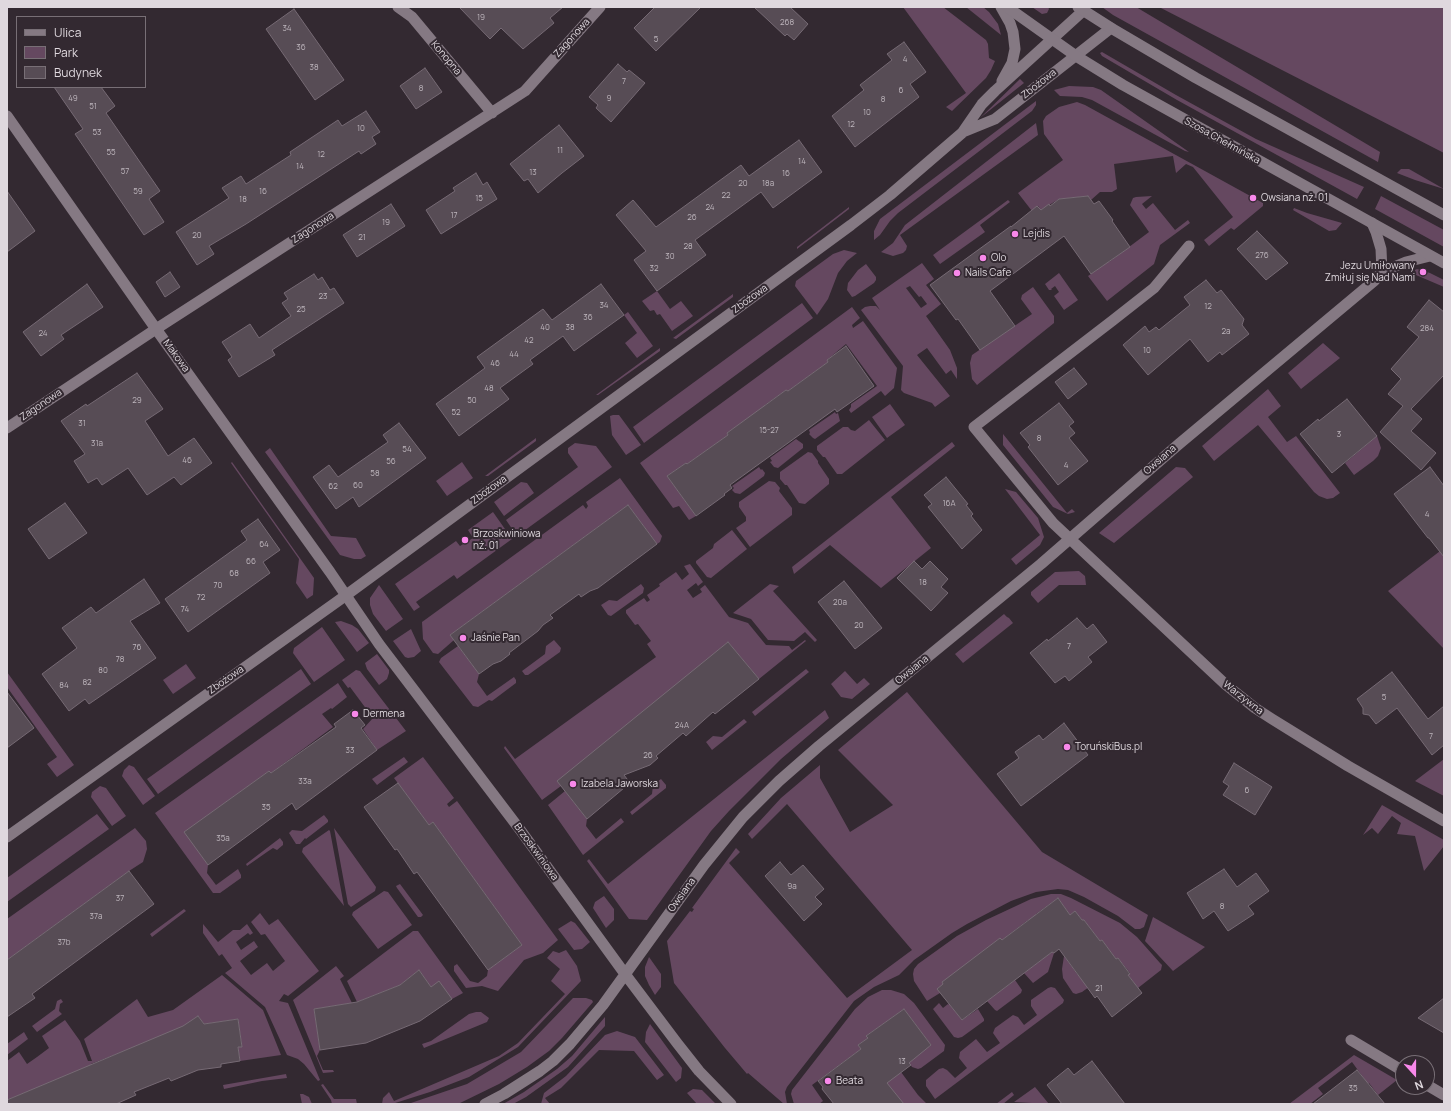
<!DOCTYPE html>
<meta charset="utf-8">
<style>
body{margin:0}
#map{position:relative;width:1451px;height:1111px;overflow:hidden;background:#332931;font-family:Manrope,sans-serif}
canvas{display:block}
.frame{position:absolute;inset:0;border:8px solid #dfd8de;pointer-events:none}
.legend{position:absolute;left:16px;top:16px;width:130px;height:72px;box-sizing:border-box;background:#332931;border:1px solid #786f76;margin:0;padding:5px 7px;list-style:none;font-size:12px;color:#dfd8de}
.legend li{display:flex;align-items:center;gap:8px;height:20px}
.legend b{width:20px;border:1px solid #786f76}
.north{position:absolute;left:1395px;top:1055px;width:40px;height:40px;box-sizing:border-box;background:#332931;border:1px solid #786f76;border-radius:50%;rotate:159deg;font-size:11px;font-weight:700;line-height:16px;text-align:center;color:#dfd8de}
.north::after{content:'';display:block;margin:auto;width:14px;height:18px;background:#f888ea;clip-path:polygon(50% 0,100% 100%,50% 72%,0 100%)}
</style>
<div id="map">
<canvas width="1451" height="1111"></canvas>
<div class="frame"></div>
<ul class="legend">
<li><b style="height:5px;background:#857983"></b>Ulica</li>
<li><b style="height:11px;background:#654860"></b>Park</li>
<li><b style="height:11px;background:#574c55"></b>Budynek</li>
</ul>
<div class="north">N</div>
</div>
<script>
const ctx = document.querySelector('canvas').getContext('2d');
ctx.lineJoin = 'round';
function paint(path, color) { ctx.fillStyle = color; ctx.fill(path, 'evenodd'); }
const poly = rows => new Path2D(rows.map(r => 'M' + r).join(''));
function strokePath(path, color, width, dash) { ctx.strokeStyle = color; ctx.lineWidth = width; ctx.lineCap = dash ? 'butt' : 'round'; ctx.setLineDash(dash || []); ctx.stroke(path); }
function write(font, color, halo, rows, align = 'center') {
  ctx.font = font + ' Manrope,sans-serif'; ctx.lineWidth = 4; ctx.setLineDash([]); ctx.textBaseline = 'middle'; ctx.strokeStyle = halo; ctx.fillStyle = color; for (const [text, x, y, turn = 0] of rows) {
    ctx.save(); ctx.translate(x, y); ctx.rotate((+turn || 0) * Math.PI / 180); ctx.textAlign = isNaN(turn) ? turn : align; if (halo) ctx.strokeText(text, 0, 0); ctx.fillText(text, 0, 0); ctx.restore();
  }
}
const green = poly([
 [903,7,943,7,986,40,988,44,989,58,995,61,991,70,986,78,952,111,946,107,966,93],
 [966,7,983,7,989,12,998,24,1001,35],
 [1032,7,1048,7,1049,9,1047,13,1042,14],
 [1102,7,1136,7,1380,152,1378,162,1113,15],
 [1159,7,1444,7,1444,153],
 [1102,52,1176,95,1256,139,1364,187,1357,199,1177,100,1102,56,1100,53],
 [1020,79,1024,83,980,118],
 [1069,86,1093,87,1101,90,1189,152,1185,151,1092,100,1082,97,1060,96,1054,90],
 [1036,101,1036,105,1032,111,898,213,890,221,880,235,874,240,874,231,880,219],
 [1077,102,1085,105,1263,203,1263,206,1234,230,1231,228,1209,246,1204,240,1233,217,1193,167,1186,164,1176,173,1173,156,1114,164,1117,189,1112,192,1100,192,1091,200,1088,196,1059,199,1041,210,1038,206,1032,211,1018,193,1063,160,1044,134,1043,121,1046,116,1059,107],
 [1036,123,1038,135,900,235,907,246,906,250,903,253,893,256,881,252,893,243,905,225],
 [1401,169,1409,169,1444,189,1415,180,1397,173],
 [1152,196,1142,204,1146,209,1153,203,1175,230,1188,220,1190,223,1160,245,1154,264,1107,301,1088,276,1108,262,1109,262,1149,232,1130,205,1133,198,1136,197],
 [1381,196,1444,230,1444,247,1375,209],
 [1008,200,1010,202,980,225,985,232,940,264,933,255],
 [849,207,849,209,797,249,797,247],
 [1294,208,1307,213,1342,223,1336,230,1329,231,1293,210],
 [844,250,857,253,847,261,838,273,828,299,817,315,795,286,796,281,833,254],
 [922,263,934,279,926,285,941,304,926,316,950,350,957,368,957,379,951,370,946,374,927,348,917,355,950,396,935,407,932,403,904,393,901,390,903,366,861,310,865,307,870,306,876,306,880,310,872,298],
 [910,286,919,297,921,296,927,304,921,308,906,288],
 [866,264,876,277,876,280,874,283,855,296,852,297,847,290,848,283,858,270],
 [1417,269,1430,273,1444,280,1444,287,1416,275,1415,270],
 [1059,273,1078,300,1064,310,1054,296,1059,292,1055,286,1051,289,1052,290,1049,290,1045,284],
 [1033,287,1054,316,1054,323,977,385,972,379,970,363,972,355,1032,314,1021,299,1022,295],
 [657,291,670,309,681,301,693,316,672,331,660,314,657,315,654,310,650,311,642,301],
 [733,294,733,297,676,339,673,338],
 [802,303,813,318,644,443,633,427],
 [852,307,860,318,852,325,853,328,863,321,897,368,894,388,885,396,881,391,851,413,849,410,851,407,851,404,877,386,846,344,827,360,828,362,788,391,786,390,765,405,766,406,727,433,728,435,687,464,686,463,667,476,696,516,689,520,679,506,673,508,640,463],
 [628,312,653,346,637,358,625,343,637,333,624,315],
 [1323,343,1340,358,1301,389,1288,373],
 [660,348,660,351,598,395,596,395],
 [1268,389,1281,406,1268,417,1287,442,1296,436,1340,493,1333,498,1327,499,1319,496,1314,492,1258,425,1214,461,1202,446],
 [890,404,905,425,887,438,872,417],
 [835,412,836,414,838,413,840,421,815,439,813,438,809,434,810,433,809,430],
 [613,415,619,415,641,445,626,455,612,435,610,416],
 [869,420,885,440,842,474,837,474,825,457,823,457,817,450,817,446,843,427,848,427,851,430,855,431],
 [1003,434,1067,513,1072,509,1075,512,1068,514,1053,507,1003,445],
 [1377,436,1381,448,1378,456,1373,461,1354,475,1345,463],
 [536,438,536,441,488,476,485,476],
 [796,439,803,444,803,448,778,468,774,467,770,462,772,461,770,458],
 [952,442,955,446,891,497,931,548,881,588,830,545,794,574,792,567],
 [575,443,596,446,612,467,517,536,506,520,578,467,568,453,568,448],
 [270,448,331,536,356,538,366,556,361,559,354,559,340,555,265,452],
 [808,452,812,453,818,461,818,463,829,479,829,484,805,504,799,503,787,485,785,485,780,479,780,472],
 [232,462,314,578,313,595,307,599,296,583,299,559,231,463],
 [462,462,473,478,447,496,436,481],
 [759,467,761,470,762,469,765,473,764,476,740,494,735,493,732,490,734,488,732,486],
 [1176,467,1185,468,1193,477,1114,543,1099,533],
 [620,478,662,536,660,542,657,544,628,505,450,635,454,640,438,654,433,653,423,639,422,622,583,505,586,509,588,506,586,502],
 [769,481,775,482,780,488,779,491,792,508,792,515,750,547,736,528,746,521,746,517,739,507,739,502],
 [521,482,527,483,534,493,504,516,494,502],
 [1005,489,1016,492,1038,518,1044,537,1040,545,1016,565,1011,559,1040,535],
 [493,512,512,539,457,579,454,575,416,602,420,607,414,611,395,584,456,541,460,546,473,538,468,530],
 [732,530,747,549,711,578,707,577,696,563,696,561,713,548,714,544],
 [1444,548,1444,649,1388,591],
 [690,564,703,582,698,586,696,583,687,590,693,598,702,592,700,589,705,585,729,617,748,623,766,645,789,646,792,650,805,640,806,641,759,679,728,642,561,786,542,800,504,748,505,746,515,759,656,657,647,644,651,641,638,624,635,625,626,613,626,610,644,598,647,602,650,600,647,595,660,586,659,584,676,572,682,580,689,574,684,566],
 [1079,571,1085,576,1086,585,1059,585,1038,603,1031,595,1031,592,1055,572],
 [641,584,644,588,643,593,611,616,608,615,601,605,609,600,617,601],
 [770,584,779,586,773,591,817,640,815,642,805,632,794,641,768,640,751,619,733,613],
 [379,585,403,619,386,631,373,614,370,605,370,598],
 [1004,614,1007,617,1009,618,1013,623,963,663,955,654],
 [341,621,352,625,358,629,369,643,357,652,335,622],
 [322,627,345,660,314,682,293,653,294,648],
 [411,629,421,651,414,657,408,658,405,657,393,641],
 [554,640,561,648,560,652,528,675,525,675,522,671,545,654,546,646],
 [458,646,479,674,477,682,487,696,514,677,516,680,516,683,492,701,489,700,478,707,473,706,439,662,441,658],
 [377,654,389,670,389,673,387,679,379,685,367,669,365,663],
 [186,664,196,678,173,694,163,680],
 [301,669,311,684,158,794,147,779],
 [806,669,809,672,755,716,752,712],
 [356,670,360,671,406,731,377,750,363,729,373,718,350,687,348,688,342,680],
 [845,671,857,684,864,678,870,684,852,699,841,697,831,684],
 [7,672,74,765,57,777,47,764,57,757,7,687],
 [338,683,347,697,332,709,331,708,322,714,333,727,271,773,269,771,185,832,208,865,207,873,216,885,238,869,241,875,241,878,220,893,213,893,155,813],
 [907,692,1042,852,1148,915,1144,927,1140,929,1135,929,1118,916,1084,897,1068,890,1058,889,1036,892,1011,901,967,924,952,933,914,960,899,975,874,987,854,1001,787,1087,785,1092,787,1104,784,1104,748,1073,747,1074,725,1048,674,983,667,941,690,911,692,912,694,909,692,908,736,848,740,852,729,863,847,998,912,950,787,804,752,839,748,834,781,798,820,765,820,778,850,832,893,805,838,750],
 [825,710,829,718,781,759,729,811,711,831,647,920,629,919,587,861,589,859,608,884],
 [744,719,747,722,712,750,706,742,713,736,722,737],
 [404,757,408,762,377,785,372,779],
 [423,757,454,798,447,804,449,807,457,801,558,940,543,953,524,960,498,991,482,986,466,988,454,971,454,966,457,964,470,981,478,983,487,976,488,970,522,945,433,822,429,825,394,778],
 [1444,759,1444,796,1415,781],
 [129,765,134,767,155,796,143,805,122,776,124,770],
 [661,779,666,785,666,788,632,815,630,812,652,794,653,785],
 [100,786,106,788,126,816,112,826,91,797,92,792],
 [565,791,587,819,586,826,596,839,621,818,624,822,583,855,548,805],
 [1382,805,1444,840,1444,846,1424,871,1415,836,1397,834,1401,823,1392,816,1378,834,1372,828,1363,835],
 [97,814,109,829,7,902,7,878],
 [324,815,328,820,328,822,306,839,305,838,300,844,296,844,289,833,292,830,302,831],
 [135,828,146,841,147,849,143,862,129,871,7,960,7,919],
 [334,828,376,887,375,891,351,907,348,904],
 [329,830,330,831,344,906,302,852,303,848],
 [280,838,283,842,283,845,277,850,273,848,267,852,247,866,246,864],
 [400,884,423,915,421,917,418,917,397,888,396,886],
 [384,891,388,892,412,925,378,949,352,915,353,912],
 [1051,894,1061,894,1071,898,1120,923,1137,937,1160,963,1162,965,1161,970,1138,988,1128,975,1130,973,1118,958,1116,959,1102,940,1100,941,1084,920,1082,920,1075,911,1070,915,1058,898,1036,914,1037,916,1030,921,1028,920,1002,940,1000,938,943,984,940,993,927,1001,914,981,913,974,914,969,918,964,957,936,986,920,1031,899],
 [604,896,614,909,614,920,606,928,593,908,595,902],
 [184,909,186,911,152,937,150,934],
 [260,913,269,925,278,919,319,971,288,996,284,994,279,1001,288,1003,320,1080,318,1081,304,1064,298,1059,287,1055,265,1007,225,973,232,968,222,954,219,956,203,933,203,924,218,942,233,930,240,930,247,924,253,933,250,935,248,933,236,942,241,950,254,941,258,947,240,961,251,975,267,963,273,971,285,961,265,934,261,935,251,922],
 [1153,917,1205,947,1173,971,1145,941],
 [571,921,575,923,590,942,582,949,574,950,558,929],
 [413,931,418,931,463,993,452,999,431,987,419,970,400,985,357,1002,347,981],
 [566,950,577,966,581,981,518,1047,469,1077,430,1092,392,1104,382,1104,383,1098,389,1092,394,1101,499,1056,518,1043,565,994,551,981,560,969,547,958,553,951,559,953],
 [1052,952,1054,953,1048,972,1033,983,1024,973],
 [1064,956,1077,974,1089,987,1082,992,1076,994,1073,993,1063,978,1062,969],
 [649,957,661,974,661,987,655,995,649,985,645,976,645,967],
 [336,966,344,976,340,979,352,1003,314,1009,320,1050,317,1056,323,1070,333,1070,334,1072,323,1073,293,1000],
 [222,975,263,1010,281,1055,240,1061,238,1047,242,1046,238,1019,204,1024,198,1016,183,1028,91,1064,91,1066,7,1100,7,1061,19,1052,27,1064,37,1057,49,1048,42,1036,65,1020,80,1041,88,1061,92,1061,84,1039,137,999,148,1017,173,1010],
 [1015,980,1022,990,1021,993,997,1011,995,1010,987,1001],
 [1051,987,1055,988,1064,1000,1063,1003,935,1099,926,1086,926,1080,939,1069,943,1068,947,1070,955,1078,967,1068,959,1058,960,1052,976,1039,987,1052,1000,1043,993,1033,995,1028,1013,1015,1018,1017,1024,1025,1037,1015,1031,1006,1031,1000,1048,988],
 [882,990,891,990,904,994,914,1003,945,1045,944,1051,921,1068,918,1069,912,1067,908,1061,928,1046,929,1047,931,1045,904,1009,866,1036,868,1038,858,1045,861,1049,812,1085,823,1101,819,1104,794,1104,791,1094,792,1090,855,1009,868,997],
 [573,998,586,998,592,1000,593,1002,562,1038,549,1051,527,1067,499,1084,458,1104,408,1104,467,1084,521,1052],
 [61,999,63,1002,60,1004,59,1011,62,1014,37,1032,32,1026,55,1009,57,1001],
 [939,1003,943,1008,948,1004,950,1005,962,1020,978,1009,984,1019,984,1021,962,1037,958,1038,954,1037,933,1009],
 [476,1012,481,1012,489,1018,487,1022,424,1048,422,1044,431,1041,469,1014],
 [605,1017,605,1026,568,1067,526,1097,513,1104,503,1104,524,1092,557,1069,572,1056],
 [650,1024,682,1068,681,1078,676,1082,645,1042,646,1032],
 [617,1031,635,1037,664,1075,657,1080,634,1051,599,1050,561,1088,545,1098,550,1104,541,1104,544,1093,566,1076,605,1035],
 [24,1032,28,1039,7,1055,7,1044],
 [1354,1055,1397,1080,1378,1095,1369,1083,1368,1084,1352,1062,1318,1088,1323,1094,1310,1104,1289,1104],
 [898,1068,918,1095,927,1104,904,1104,878,1083],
 [286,1074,287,1078,262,1081,224,1089,223,1085],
 [323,1084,334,1099,356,1099,357,1104,332,1104,331,1100,321,1085],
 [1035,1087,1049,1104,1014,1102],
 [693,1089,702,1090,716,1104,697,1104,687,1093],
 [1012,1092,1014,1095,1003,1104,996,1104],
 [300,1094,303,1094,309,1097,312,1104,302,1104]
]);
const building = poly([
 [459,7,563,7,550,18,554,23,523,49,501,28,490,39,459,7],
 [655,7,701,7,656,51,634,28,655,7],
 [754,7,790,7,808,24,794,40,787,34,785,36,754,7],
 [294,9,344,80,315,100,266,29,294,9],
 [904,42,926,72,910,84,919,97,855,147,832,116,864,90,860,85,892,60,887,54,904,42],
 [618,64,627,72,629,70,645,83,611,122,596,108,598,105,589,97,618,64],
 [425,68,442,92,416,109,400,86,425,68],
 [54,87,101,87,115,106,106,113,160,191,149,199,164,222,144,235,75,134,83,129,54,87],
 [366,111,380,132,372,137,376,144,361,154,359,151,246,224,209,246,214,254,197,265,176,232,229,198,222,188,241,176,246,184,291,155,290,152,338,120,342,126,366,111],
 [559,125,584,156,562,173,538,193,528,179,524,181,510,164,559,125],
 [799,140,822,172,773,208,761,192,695,240,706,255,657,291,634,260,646,251,616,215,633,200,656,227,741,165,749,176,799,140],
 [476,173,483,185,487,182,497,199,441,234,426,210,455,191,453,188,476,173],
 [7,191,35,231,7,252,7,191],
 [1088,196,1094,204,1099,201,1113,220,1112,221,1130,247,1091,274,1064,236,990,291,1015,326,980,350,958,319,956,320,930,285,1011,226,1011,227,1037,206,1041,210,1049,204,1050,206,1059,199,1088,196],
 [391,204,405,226,357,257,343,235,391,204],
 [1257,231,1288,263,1266,280,1237,249,1257,231],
 [170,272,180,287,165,297,156,282,170,272],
 [314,274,318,280,322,277,330,290,334,288,344,303,272,350,275,355,239,377,228,360,232,357,222,342,250,324,259,338,291,316,282,303,288,299,284,293,314,274],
 [1206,280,1217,293,1221,290,1244,319,1242,325,1249,334,1222,355,1220,352,1208,362,1190,339,1148,375,1123,345,1145,326,1149,332,1156,327,1159,330,1190,305,1184,297,1206,280],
 [87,284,103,307,61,335,64,339,41,356,23,332,87,284],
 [601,284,624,315,574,351,563,336,530,360,533,364,500,388,509,399,459,436,436,404,485,368,477,357,543,309,552,320,601,284],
 [1429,300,1444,312,1444,375,1411,409,1422,419,1411,431,1436,453,1421,470,1380,432,1403,406,1388,394,1401,379,1391,369,1419,337,1407,327,1429,300],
 [846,346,874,386,837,412,835,409,730,485,732,488,724,494,725,495,696,516,667,476,686,463,687,464,728,435,727,433,786,390,788,391,828,362,827,360,846,346],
 [1074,368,1087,384,1068,399,1055,382,1074,368],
 [137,373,163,409,145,421,168,456,194,438,212,463,181,485,174,477,147,495,128,468,102,485,97,478,88,483,74,461,85,454,61,421,86,404,87,406,137,373],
 [1347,399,1377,436,1332,473,1300,434,1318,419,1319,421,1347,399],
 [1059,403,1074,422,1069,426,1075,433,1069,438,1088,461,1058,485,1028,447,1030,445,1020,433,1059,403],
 [399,423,426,458,359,507,353,497,336,509,313,477,329,465,338,477,388,442,383,435,399,423],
 [1430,467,1444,486,1444,557,1429,538,1428,538,1394,494,1430,467],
 [946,477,968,504,966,505,973,514,971,516,982,530,962,549,928,507,932,504,924,495,946,477],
 [65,503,87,533,49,559,28,529,65,503],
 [628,505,657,544,598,588,590,591,581,597,579,594,550,615,553,618,543,625,538,631,509,653,510,654,501,661,493,664,479,674,450,635,628,505],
 [258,519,280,550,263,562,270,573,188,632,165,599,247,540,241,531,258,519],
 [914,561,922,569,930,561,948,579,941,587,948,593,931,611,897,578,914,561],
 [144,579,160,603,130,621,156,658,89,704,85,699,69,711,42,674,77,648,62,628,91,607,96,613,144,579],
 [844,581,882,628,855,649,818,602,844,581],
 [1077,618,1087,629,1093,624,1107,642,1088,657,1092,662,1069,681,1065,676,1055,683,1030,653,1047,639,1048,641,1077,618],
 [728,642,759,679,715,714,713,712,686,736,683,733,656,756,658,758,650,765,624,775,630,783,587,819,557,781,728,642],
 [1392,672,1428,719,1444,706,1444,745,1432,755,1397,708,1376,724,1369,715,1363,714,1363,708,1357,699,1392,672],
 [7,692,34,728,7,748,7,692],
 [353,710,365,725,361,728,377,750,296,810,292,803,208,865,184,832,269,771,271,773,336,727,334,724,353,710],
 [1064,723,1088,755,1021,806,997,774,1019,758,1015,752,1039,735,1043,740,1064,723],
 [1234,763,1272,787,1255,815,1223,795,1229,786,1223,782,1234,763],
 [398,783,429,825,433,822,522,945,488,970,417,872,414,874,397,849,395,850,364,807,398,783],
 [780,862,791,875,803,865,824,889,815,897,822,904,804,921,765,876,780,862],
 [1224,869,1237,887,1256,873,1269,891,1248,906,1254,914,1228,931,1214,911,1203,919,1187,893,1224,869],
 [129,871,154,904,32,994,35,998,7,1017,7,960,129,871],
 [1058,898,1070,915,1075,911,1082,920,1084,920,1100,941,1102,940,1116,959,1118,958,1130,974,1128,975,1142,993,1112,1017,1097,996,1095,998,1059,949,1054,953,1052,952,962,1020,937,989,943,984,942,982,1000,938,1002,940,1058,898],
 [419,970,431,987,439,981,452,999,420,1021,366,1043,320,1050,314,1009,357,1002,400,985,419,970],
 [1444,998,1444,1033,1418,1018,1444,998],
 [904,1009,931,1045,909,1063,911,1065,887,1083,904,1104,834,1104,822,1089,823,1087,818,1081,861,1049,858,1045,868,1038,866,1036,904,1009],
 [198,1016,204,1024,238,1019,242,1047,238,1047,240,1061,221,1064,221,1067,198,1070,171,1081,169,1078,134,1092,136,1095,116,1104,7,1104,7,1100,183,1026,198,1016],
 [1092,1061,1125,1104,1062,1104,1047,1085,1068,1068,1074,1075,1092,1061],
 [1357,1070,1385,1104,1313,1104,1357,1070]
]);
const minor = poly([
 [398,7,412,17,492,113],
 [7,116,156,329,330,572,379,644,521,831,625,974,677,1043,699,1071,731,1104],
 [1372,223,1376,232,1381,249,1382,272,1406,262,1430,256],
 [1189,246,1154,288,1112,321,974,427,1053,523,1225,684,1255,708,1272,719,1348,766,1444,821],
 [7,428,156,329,525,91,600,7],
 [1351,1040,1403,1071],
 [1427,1085,1444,1095],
 [485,1104,504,1094,540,1071,553,1061,570,1044,603,1005,704,865,743,817,779,781,819,746,1041,564,1179,444,1374,281,1382,272]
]);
const tertiary = poly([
 [1001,7,1010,23,1013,32,1015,49,1012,63,1002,81],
 [963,132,995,119,1111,28],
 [7,837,345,596,851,225,890,195,962,133,982,104,995,91,1083,11]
]);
const secondary = poly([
 [1007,7,1076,56,1123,85,1444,263],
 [1078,7,1111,28,1196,78,1444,215]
]);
const markers = [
 [1253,198,4,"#f888ea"],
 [1015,234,4,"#f888ea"],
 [983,258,4,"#f888ea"],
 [1423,272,4,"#f888ea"],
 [957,273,4,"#f888ea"],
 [465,540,4,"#f888ea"],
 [463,638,4,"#f888ea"],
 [355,714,4,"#f888ea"],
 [1067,747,4,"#f888ea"],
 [573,784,4,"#f888ea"],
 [828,1081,4,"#f888ea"]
];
const numberNames = [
 ["19",481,18],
 ["268",787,23],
 ["34",287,29],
 ["5",656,40],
 ["36",301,48],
 ["4",905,60],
 ["38",314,68],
 ["7",624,82],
 ["8",421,89],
 ["6",901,91],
 ["49",73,99],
 ["9",609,99],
 ["8",883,100],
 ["51",93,107],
 ["10",867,113],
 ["12",851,125],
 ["10",361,129],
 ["53",97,133],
 ["11",560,151],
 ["55",111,153],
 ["12",321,155],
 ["14",802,162],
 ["14",300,167],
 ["57",125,172],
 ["13",533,173],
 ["16",786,174],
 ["20",743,184],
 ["18a",768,184],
 ["59",138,192],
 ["16",263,192],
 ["22",726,196],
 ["15",479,199],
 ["18",243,200],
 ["24",710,208],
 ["17",454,216],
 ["26",692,218],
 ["19",386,223],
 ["20",197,236],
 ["21",362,238],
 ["28",688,247],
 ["276",1262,256],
 ["30",670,257],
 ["32",654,269],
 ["23",323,297],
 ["34",604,306],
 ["12",1208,307],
 ["25",301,310],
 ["36",588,318],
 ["40",545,328],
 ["38",570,328],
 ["284",1427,329],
 ["2a",1226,332],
 ["24",43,334],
 ["42",529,341],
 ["10",1147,351],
 ["44",514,355],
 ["46",495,364],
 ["48",489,389],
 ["29",137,401],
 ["50",472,401],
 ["52",456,413],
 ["31",82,424],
 ["15-27",769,431],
 ["3",1339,435],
 ["8",1039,439],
 ["31a",97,444],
 ["54",407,450],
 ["46",187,461],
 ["56",391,462],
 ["4",1066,466],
 ["58",375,474],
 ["60",358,486],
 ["62",333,487],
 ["16A",949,504],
 ["4",1427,515],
 ["64",264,545],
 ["66",251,562],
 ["68",234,574],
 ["18",923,583],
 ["70",218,586],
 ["72",201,598],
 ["20a",840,603],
 ["74",185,610],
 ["20",859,626],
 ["7",1069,647],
 ["76",137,648],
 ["78",120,660],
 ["80",103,671],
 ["82",87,683],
 ["84",64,686],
 ["5",1384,698],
 ["24A",682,726],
 ["7",1431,737],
 ["33",350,751],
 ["26",648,756],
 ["33a",305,782],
 ["6",1247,791],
 ["35",266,808],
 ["35a",223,839],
 ["9a",792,887],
 ["37",120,899],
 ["8",1222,907],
 ["37a",96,917],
 ["37b",64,943],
 ["21",1099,989],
 ["13",902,1062],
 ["35",1353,1089]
];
const streetNames = [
 ["Zagonowa",572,38,-48],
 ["Konopna",446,58,50],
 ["Zbożowa",1039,84,-38],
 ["Szosa Chełmińska",1222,141,29],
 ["Zagonowa",313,228,-33],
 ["Zbożowa",750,299,-36],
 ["Makowa",176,356,54],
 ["Zagonowa",41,405,-34],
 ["Owsiana",1160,460,-41],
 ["Zbożowa",489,490,-36],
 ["Owsiana",912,670,-39],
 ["Zbożowa",226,680,-35],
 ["Warzywna",1243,698,38],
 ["Brzoskwiniowa",536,852,54],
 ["Owsiana",682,895,-54]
];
const poiNames = [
 ["Owsiana nż. 01",1261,198],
 ["Lejdis",1023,234],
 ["Olo",991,258],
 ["Jezu Umiłowany",1415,266,"right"],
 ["Zmiłuj się Nad Nami",1415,278,"right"],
 ["Nails Cafe",965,273],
 ["Brzoskwiniowa",473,534],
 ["nż. 01",473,546],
 ["Jaśnie Pan",471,638],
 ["Dermena",363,714],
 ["ToruńskiBus.pl",1075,747],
 ["Izabela Jaworska",581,784],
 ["Beata",836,1081]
];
paint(green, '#654860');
paint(building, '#574c55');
strokePath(building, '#766a74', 1);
strokePath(minor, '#857983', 11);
strokePath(tertiary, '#857983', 11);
strokePath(secondary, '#857983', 11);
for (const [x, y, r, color] of markers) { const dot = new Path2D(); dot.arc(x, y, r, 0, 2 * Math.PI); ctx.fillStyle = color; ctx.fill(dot); strokePath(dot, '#332931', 1.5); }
write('8px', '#bdb5bc', null, numberNames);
write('10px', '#dfd8de', '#332931', streetNames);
write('10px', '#dfd8de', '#332931', poiNames, 'left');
</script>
